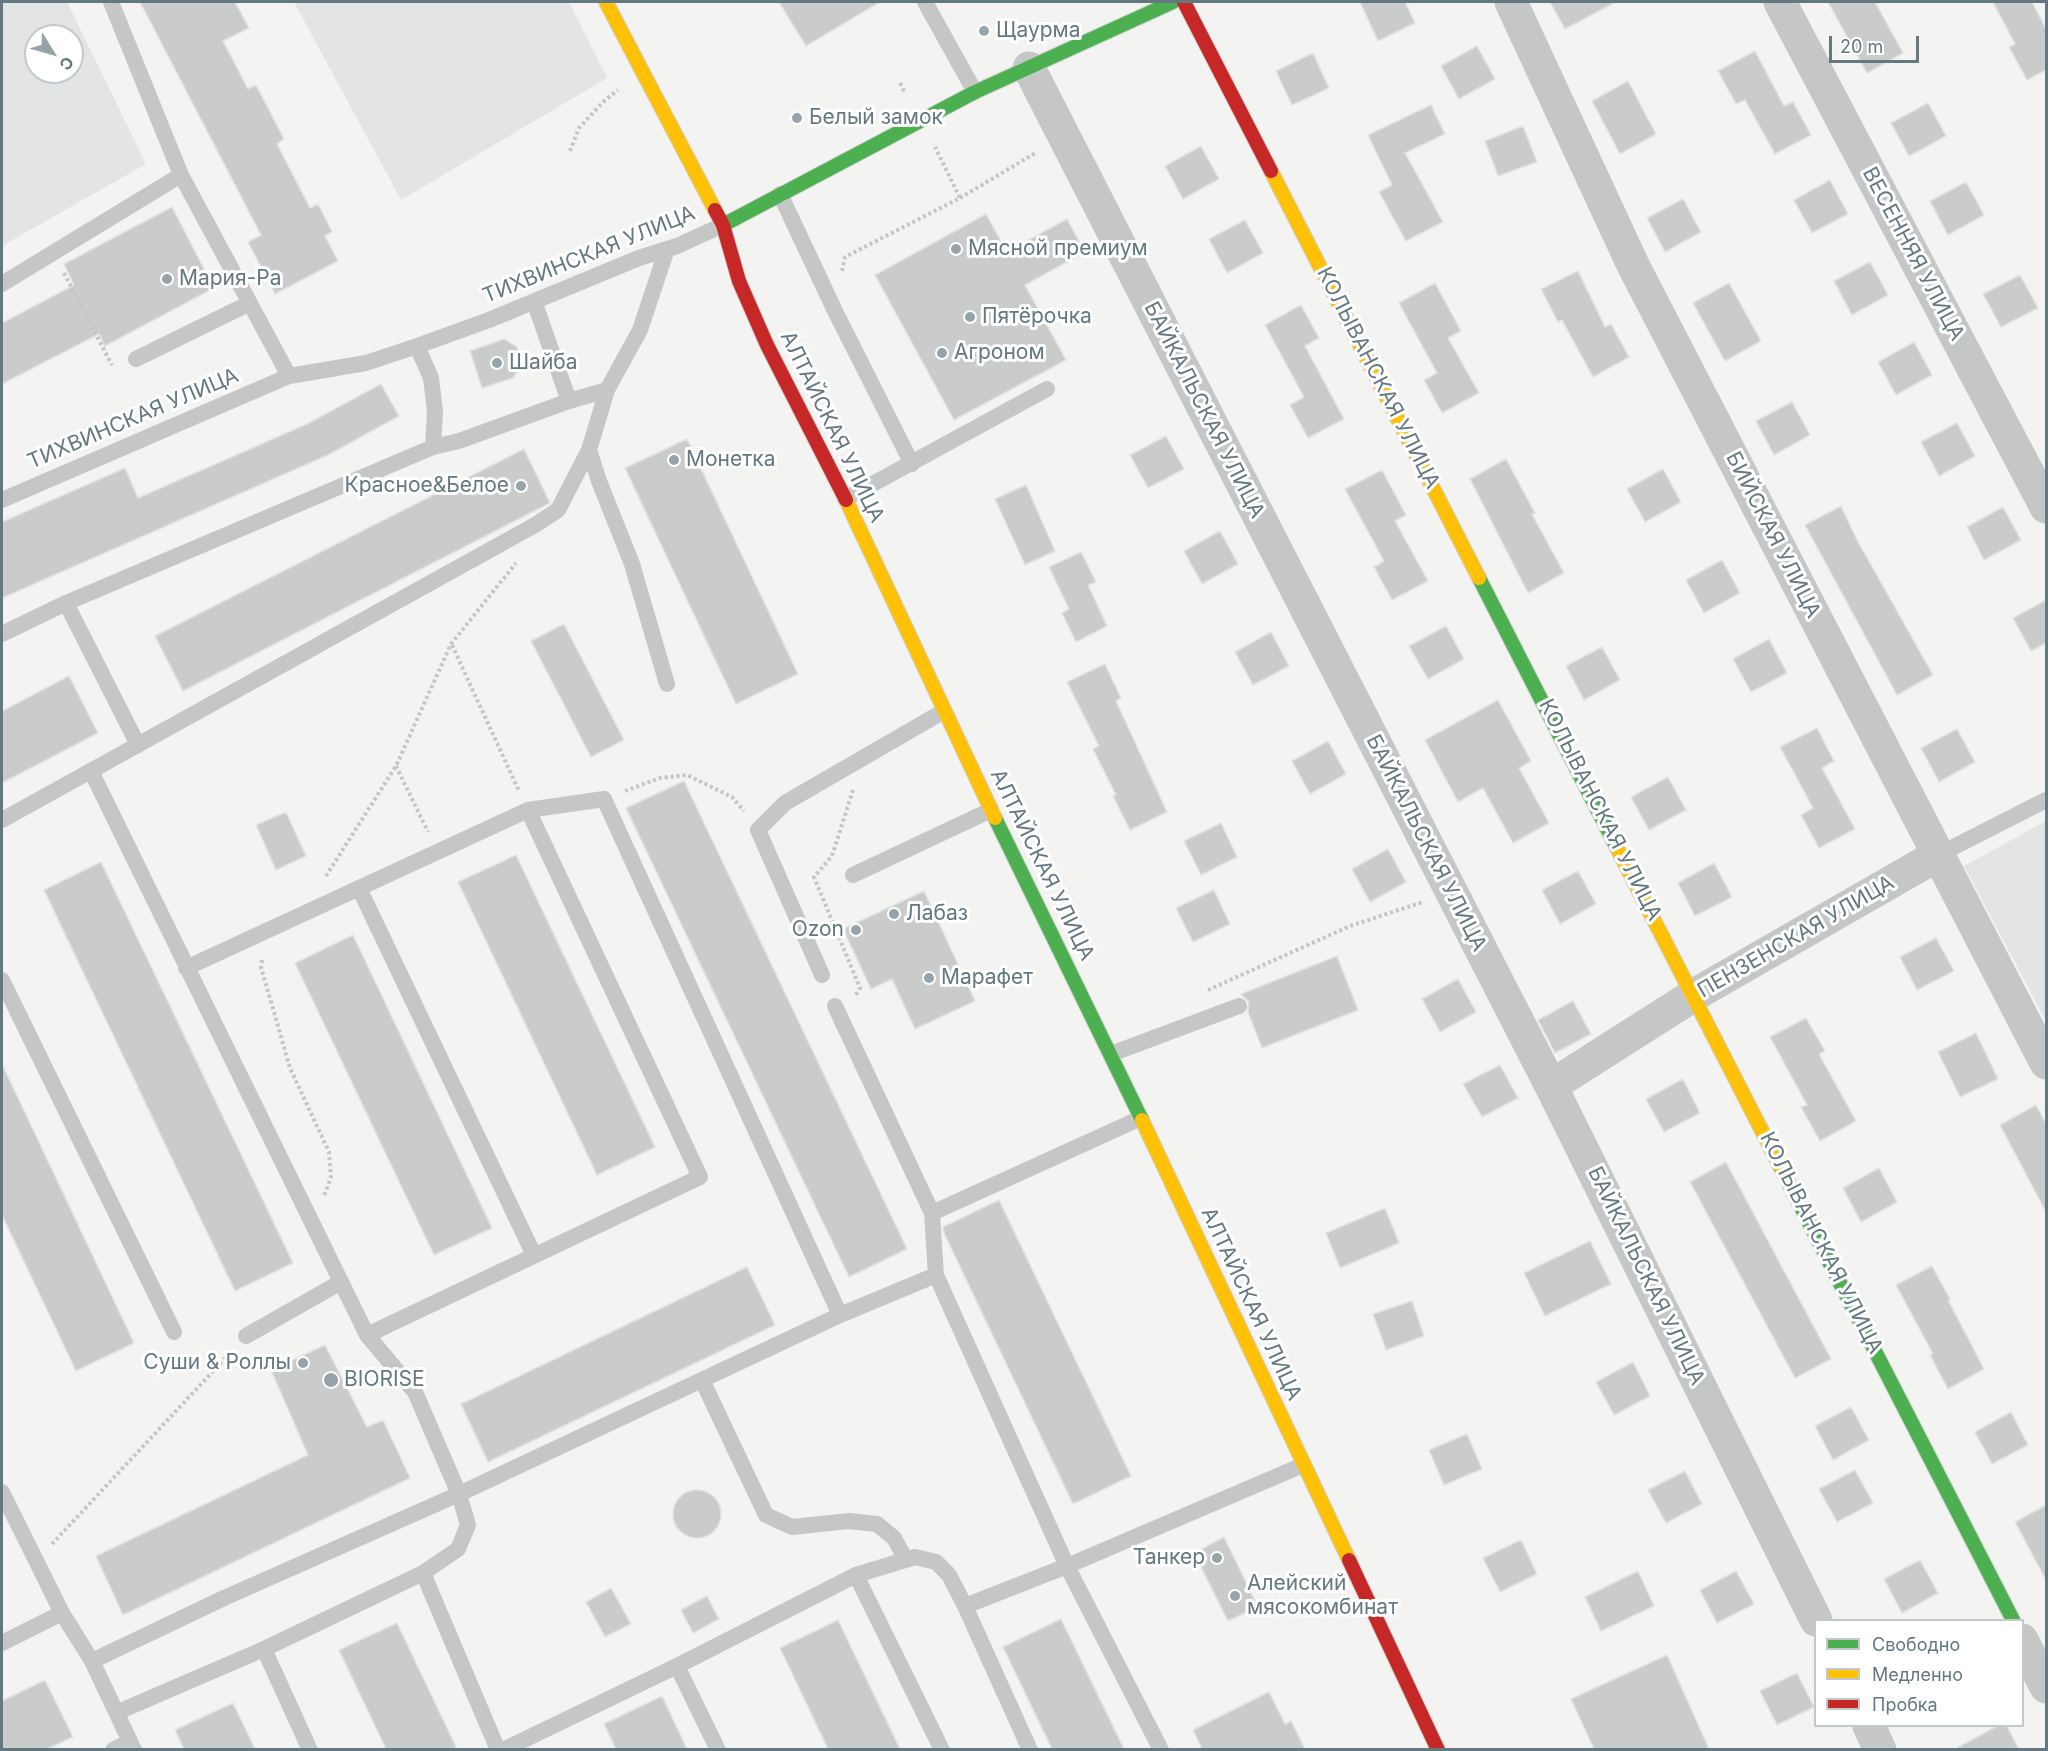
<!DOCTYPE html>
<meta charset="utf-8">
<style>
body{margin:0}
#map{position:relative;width:2048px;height:1751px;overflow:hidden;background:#f3f3f1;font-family:Inter,sans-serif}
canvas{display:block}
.frame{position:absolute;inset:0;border:3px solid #647881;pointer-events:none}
.legend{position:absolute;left:1814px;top:1619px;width:210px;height:108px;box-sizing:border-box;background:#fff;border:2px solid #c1c9cd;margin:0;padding:8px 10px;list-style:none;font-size:18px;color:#647881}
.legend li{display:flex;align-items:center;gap:12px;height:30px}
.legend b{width:30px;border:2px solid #c1c9cd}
.north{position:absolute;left:24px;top:24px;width:60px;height:60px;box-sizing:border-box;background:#fff;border:2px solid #c1c9cd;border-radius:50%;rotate:127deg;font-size:16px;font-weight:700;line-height:24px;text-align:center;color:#647881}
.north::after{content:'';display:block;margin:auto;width:21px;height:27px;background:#96a3a8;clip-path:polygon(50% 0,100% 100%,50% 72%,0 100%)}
.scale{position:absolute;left:1829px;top:36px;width:90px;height:27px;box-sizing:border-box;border:3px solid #647881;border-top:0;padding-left:8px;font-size:18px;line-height:21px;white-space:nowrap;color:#647881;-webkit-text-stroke:4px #fff;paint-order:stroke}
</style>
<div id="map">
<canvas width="2048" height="1751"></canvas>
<div class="frame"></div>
<ul class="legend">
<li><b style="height:8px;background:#4caf50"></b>Свободно</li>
<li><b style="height:8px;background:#ffc107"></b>Медленно</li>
<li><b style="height:8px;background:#c62828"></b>Пробка</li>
</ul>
<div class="north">С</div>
<div class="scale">20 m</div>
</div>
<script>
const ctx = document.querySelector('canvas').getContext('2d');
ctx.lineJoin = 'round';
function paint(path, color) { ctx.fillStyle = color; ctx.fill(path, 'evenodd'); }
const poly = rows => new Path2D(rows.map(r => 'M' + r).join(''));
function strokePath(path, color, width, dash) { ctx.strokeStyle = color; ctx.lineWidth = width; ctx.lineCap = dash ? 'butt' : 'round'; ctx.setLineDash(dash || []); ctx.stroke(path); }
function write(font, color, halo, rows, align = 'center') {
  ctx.font = font + ' Inter,sans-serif'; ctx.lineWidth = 6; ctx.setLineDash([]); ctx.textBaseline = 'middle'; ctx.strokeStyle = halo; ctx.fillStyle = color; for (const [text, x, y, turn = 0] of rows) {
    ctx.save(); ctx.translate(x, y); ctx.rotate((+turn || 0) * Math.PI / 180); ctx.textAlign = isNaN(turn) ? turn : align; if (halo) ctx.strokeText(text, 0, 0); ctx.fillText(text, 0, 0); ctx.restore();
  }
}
const built = poly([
 [2,2,67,2,146,164,2,246],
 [36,36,72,36,72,72,36,72],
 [294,2,569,2,607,78,401,200],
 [2046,821,2046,1021,1964,866]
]);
const building = poly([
 [140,2,235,2,249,28,223,41,248,89,256,85,284,139,277,144,310,208,318,204,332,232,325,236,338,261,275,294,248,242,261,235,140,2],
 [779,2,880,2,806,46,779,2],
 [1360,2,1405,2,1415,23,1378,41,1360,2],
 [1550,2,1616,2,1565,29,1550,2],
 [1828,2,1875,2,1903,53,1867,73,1828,2],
 [1993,2,2032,2,2046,29,2046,70,2027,80,2009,47,2015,44,1993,2],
 [1477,46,1495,79,1459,99,1441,66,1477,46],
 [1755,51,1784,106,1793,102,1811,135,1775,154,1745,100,1736,104,1718,71,1755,51],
 [1313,53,1329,88,1292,105,1276,71,1313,53],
 [1628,81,1656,134,1620,154,1592,101,1628,81],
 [1928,103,1946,136,1909,156,1891,123,1928,103],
 [1431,105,1445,134,1405,153,1443,222,1406,241,1379,192,1392,185,1368,135,1431,105],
 [1523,126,1537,162,1498,176,1485,141,1523,126],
 [1201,146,1219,179,1183,199,1165,166,1201,146],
 [1830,180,1848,214,1812,233,1794,200,1830,180],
 [1966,182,1984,215,1948,235,1930,201,1966,182],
 [1683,199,1701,232,1665,252,1647,218,1683,199],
 [172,207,214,288,105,346,99,334,2,384,2,323,74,285,64,264,172,207],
 [986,214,1007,252,1067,219,1085,252,1025,285,1066,360,954,420,875,275,986,214],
 [1245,220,1263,253,1227,273,1209,239,1245,220],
 [1870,262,1888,295,1852,315,1834,281,1870,262],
 [1578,271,1605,327,1611,324,1629,357,1593,377,1562,320,1558,322,1541,289,1578,271],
 [2020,275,2038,308,2001,327,1983,294,2020,275],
 [1435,283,1461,331,1448,338,1479,393,1442,413,1424,380,1437,373,1399,303,1435,283],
 [1729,283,1761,341,1725,361,1693,303,1729,283],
 [1301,305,1319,338,1305,346,1344,419,1308,438,1290,405,1304,397,1265,325,1301,305],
 [504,339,517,347,521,360,521,366,513,378,482,388,470,351,504,339],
 [1914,342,1932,375,1896,395,1878,362,1914,342],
 [381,384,399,416,328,455,2,598,2,522,125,468,138,498,307,424,381,384],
 [1792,402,1810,435,1774,455,1756,421,1792,402],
 [1957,423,1975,456,1939,476,1921,442,1957,423],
 [1166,436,1184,469,1148,488,1130,455,1166,436],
 [687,439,798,674,736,704,625,468,687,439],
 [524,449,550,503,183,691,155,636,524,449],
 [1506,459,1535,513,1532,514,1564,573,1528,593,1470,479,1506,459],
 [1663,469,1681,502,1645,522,1627,489,1663,469],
 [1382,470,1406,515,1395,521,1428,581,1392,600,1374,567,1384,561,1345,489,1382,470],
 [1026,485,1055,551,1025,565,995,499,1026,485],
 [1841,506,1857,540,1933,675,1897,695,1805,525,1841,506],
 [2003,507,2021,540,1984,560,1967,527,2003,507],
 [1220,531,1238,564,1202,584,1184,551,1220,531],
 [1081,552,1096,582,1088,585,1107,626,1076,642,1062,613,1069,609,1049,567,1081,552],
 [1722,560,1740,593,1704,613,1686,580,1722,560],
 [2046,600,2046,643,2031,651,2013,618,2046,600],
 [564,624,624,740,591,757,531,641,564,624],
 [1446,626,1464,659,1428,679,1409,646,1446,626],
 [1271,632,1289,666,1253,685,1235,652,1271,632],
 [1769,639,1787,673,1751,692,1733,659,1769,639],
 [1602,647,1620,680,1584,700,1566,666,1602,647],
 [1105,664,1121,698,1116,701,1167,812,1130,830,1113,796,1116,795,1093,749,1099,746,1067,682,1105,664],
 [69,676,98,733,2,783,2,711,69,676],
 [1498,700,1531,761,1519,768,1549,823,1513,843,1483,788,1458,802,1425,740,1498,700],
 [1817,728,1834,761,1822,768,1855,829,1819,848,1801,815,1813,808,1780,747,1817,728],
 [1957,729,1975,762,1939,782,1921,748,1957,729],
 [1328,741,1346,774,1310,794,1292,761,1328,741],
 [1668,777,1686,810,1649,830,1631,797,1668,777],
 [684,781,907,1249,849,1277,626,808,684,781],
 [286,812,306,856,276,870,256,825,286,812],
 [1221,823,1237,857,1201,875,1184,841,1221,823],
 [1388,849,1406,882,1370,902,1352,869,1388,849],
 [516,855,655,1147,597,1175,458,882,516,855],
 [101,862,293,1263,235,1291,44,890,101,862],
 [1714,863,1732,897,1695,916,1678,883,1714,863],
 [1578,871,1596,904,1560,924,1542,890,1578,871],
 [1214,890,1230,924,1193,942,1176,908,1214,890],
 [924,891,975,1001,915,1029,892,979,871,989,843,929,924,891],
 [353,935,492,1228,434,1255,295,963,353,935],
 [1936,938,1954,971,1917,990,1900,957,1936,938],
 [1337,956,1358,1010,1262,1048,1248,1012,1249,1002,1241,994,1337,956],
 [1458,979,1476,1012,1440,1032,1422,999,1458,979],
 [1573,1001,1591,1034,1555,1053,1538,1020,1573,1001],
 [1806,1018,1825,1051,1819,1054,1856,1121,1820,1141,1801,1107,1807,1105,1770,1037,1806,1018],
 [1976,1033,1998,1079,1960,1097,1938,1052,1976,1033],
 [2,1064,134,1343,76,1371,2,1215,2,1064],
 [1500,1065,1518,1098,1482,1117,1463,1084,1500,1065],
 [1683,1079,1700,1113,1664,1132,1646,1099,1683,1079],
 [2036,1105,2046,1124,2046,1212,2000,1125,2036,1105],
 [1726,1162,1831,1359,1795,1378,1690,1182,1726,1162],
 [1879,1168,1897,1202,1861,1222,1843,1188,1879,1168],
 [999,1200,1131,1476,1073,1504,944,1233,943,1227,999,1200],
 [1385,1208,1399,1243,1340,1268,1326,1233,1385,1208],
 [1590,1241,1611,1284,1545,1316,1524,1273,1590,1241],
 [1932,1266,1950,1299,1948,1300,1984,1369,1948,1389,1930,1355,1933,1354,1896,1285,1932,1266],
 [747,1267,775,1325,488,1462,461,1404,747,1267],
 [1412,1301,1424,1336,1386,1350,1373,1314,1412,1301],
 [325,1345,367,1427,383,1420,410,1478,123,1615,96,1556,308,1455,271,1370,325,1345],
 [1633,1362,1650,1396,1614,1415,1596,1382,1633,1362],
 [1851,1407,1869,1440,1833,1460,1815,1426,1851,1407],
 [2011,1412,2028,1445,1992,1464,1975,1432,2011,1412],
 [1467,1434,1482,1469,1444,1485,1429,1450,1467,1434],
 [1855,1470,1873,1503,1837,1522,1819,1489,1855,1470],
 [1685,1471,1702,1504,1666,1523,1648,1490,1685,1471],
 '673 1514a24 24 0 1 1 48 0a24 24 0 1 1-48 0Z',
 [2046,1505,2046,1580,2015,1522,2046,1505],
 [1224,1537,1258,1607,1228,1621,1194,1553,1224,1537],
 [1521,1540,1537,1574,1500,1592,1483,1558,1521,1540],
 [1920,1560,1938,1593,1902,1613,1884,1579,1920,1560],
 [1638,1571,1654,1606,1601,1631,1585,1597,1638,1571],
 [1736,1571,1754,1604,1717,1623,1700,1590,1736,1571],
 [611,1588,631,1624,605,1637,586,1602,611,1588],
 [707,1596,719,1619,693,1633,681,1610,707,1596],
 [1061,1619,1124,1749,1052,1749,1003,1647,1061,1619],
 [838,1620,900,1749,828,1749,780,1648,838,1620],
 [397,1623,457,1749,386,1749,339,1650,397,1623],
 [1667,1655,1709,1749,1594,1749,1571,1699,1667,1655],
 [1797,1673,1814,1707,1777,1725,1760,1691,1797,1673],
 [45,1680,73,1737,47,1749,2,1749,2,1701,45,1680],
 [1269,1692,1285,1724,1291,1721,1305,1749,1202,1749,1193,1730,1269,1692],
 [662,1696,687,1749,616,1749,604,1724,662,1696],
 [233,1703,255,1749,184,1749,175,1730,233,1703],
 [1999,1725,2006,1725,2019,1749,1955,1749,1999,1725]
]);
const path = poly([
 [900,83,905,93],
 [570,151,579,128,603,102,618,90],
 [960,198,1037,152],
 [842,271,845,257,960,198,935,147],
 [64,273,112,365],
 [452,645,519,791],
 [396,766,428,832],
 [853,790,832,856,814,877,860,988,855,996],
 [625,791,660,778,687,775,732,797,744,811],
 [326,876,396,766,451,644,516,563],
 [262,960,261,967,290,1068,329,1152,331,1177,324,1196],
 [1208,990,1350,926,1423,902],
 [52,1544,231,1352]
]);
const lane = poly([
 [111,2,181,175,289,376],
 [925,2,975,92],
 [780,194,835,311,912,464],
 [2,284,181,175],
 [534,301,569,401],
 [417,346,431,378,435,411,433,447],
 [136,359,250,303],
 [589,450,599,481,632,564,667,684],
 [845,499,1047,389],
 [2,500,289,376,366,363,417,346,489,320,639,258,677,246,723,225],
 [66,603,138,745],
 [2,634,66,603,433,447,459,441,569,401,607,390],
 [91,771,367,1335],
 [2,820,535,525,558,510,589,450,607,390,640,330,667,249],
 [1938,855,2046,800],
 [853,875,991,810],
 [359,888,534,1255],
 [186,968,528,810],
 [822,975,758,830,785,803,944,711],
 [2,980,174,1332],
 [835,1006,932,1213,936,1275,1067,1566,1161,1750],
 [1111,1054,1239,1006],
 [932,1213,1141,1118],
 [246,1336,341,1282],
 [702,1380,766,1515,792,1527,849,1521,877,1524,894,1538,906,1560],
 [2,1492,62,1613,92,1661,224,1598,459,1494,840,1315],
 [423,1573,498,1750],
 [856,1575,942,1750],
 [965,1606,1030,1750],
 [2,1643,62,1613],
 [264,1649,310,1750],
 [92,1661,134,1750],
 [677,1666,718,1750],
 [118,1712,264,1649,423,1573,458,1549,468,1525,459,1494,415,1392,367,1335,700,1177,528,810,604,799,840,1315,936,1275],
 [113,1750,130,1741],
 [503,1750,677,1666,856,1575,915,1557,936,1562,949,1575,965,1606,1067,1566,1303,1465]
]);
const street = poly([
 [1511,2,1633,265,2046,1063],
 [1780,2,2046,507],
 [1029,68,1551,1086,1816,1620],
 [1551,1086,1694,995,1938,855],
 [2022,1640,2046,1687],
 [1869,1726,1880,1750]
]);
const fast = poly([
 [723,225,975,92,1173,2],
 [1479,578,1617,848],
 [995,818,1142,1120],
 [1780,1166,2013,1620]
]);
const slow = poly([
 [606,2,715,210],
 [1271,171,1479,578],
 [846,500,995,818],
 [1617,848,1780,1166],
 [1142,1120,1349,1560]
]);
const jam = poly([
 [1184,2,1271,171],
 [715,210,723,225,739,281,767,345,846,500],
 [1349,1560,1438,1750]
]);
const markers = [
 [984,31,6,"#96a3a8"],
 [797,118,6,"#96a3a8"],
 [956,249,6,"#96a3a8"],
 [167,279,6,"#96a3a8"],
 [970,317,6,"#96a3a8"],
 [942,353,6,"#96a3a8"],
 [497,363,6,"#96a3a8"],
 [674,460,6,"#96a3a8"],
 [521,486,6,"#96a3a8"],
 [894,914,6,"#96a3a8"],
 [856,930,6,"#96a3a8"],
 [929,978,6,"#96a3a8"],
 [303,1363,6,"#96a3a8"],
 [331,1380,8,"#96a3a8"],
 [1217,1558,6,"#96a3a8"],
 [1235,1596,6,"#96a3a8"]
];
const poiNames = [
 ["Щаурма",996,31],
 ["Белый замок",809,118],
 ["Мясной премиум",968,249],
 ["Мария-Ра",179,279],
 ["Пятёрочка",982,317],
 ["Агроном",954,353],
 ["Шайба",509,363],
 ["Монетка",686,460],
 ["Красное&Белое",509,486,"right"],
 ["Лабаз",906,914],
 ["Ozon",844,930,"right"],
 ["Марафет",941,978],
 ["Суши & Роллы",291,1363,"right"],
 ["BIORISE",344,1380],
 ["Танкер",1205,1558,"right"],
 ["Алейский",1247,1584],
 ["мясокомбинат",1247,1608]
];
const streetNames = [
 ["ВЕСЕННЯЯ УЛИЦА",1913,254,62],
 ["ТИХВИНСКАЯ УЛИЦА",589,255,-22],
 ["КОЛЫВАНСКАЯ УЛИЦА",1378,378,63],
 ["БАЙКАЛЬСКАЯ УЛИЦА",1204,410,63],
 ["ТИХВИНСКАЯ УЛИЦА",133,419,-23],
 ["АЛТАЙСКАЯ УЛИЦА",832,427,64],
 ["БИЙСКАЯ УЛИЦА",1773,535,63],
 ["КОЛЫВАНСКАЯ УЛИЦА",1600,810,63],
 ["БАЙКАЛЬСКАЯ УЛИЦА",1426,843,63],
 ["АЛТАЙСКАЯ УЛИЦА",1042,865,64],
 ["ПЕНЗЕНСКАЯ УЛИЦА",1796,937,-30],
 ["КОЛЫВАНСКАЯ УЛИЦА",1821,1243,63],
 ["БАЙКАЛЬСКАЯ УЛИЦА",1646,1276,64],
 ["АЛТАЙСКАЯ УЛИЦА",1251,1304,65]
];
paint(built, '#e3e4e4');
paint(building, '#cacccc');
strokePath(building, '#e2e2e1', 1.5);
strokePath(fast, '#cfd1d1', 16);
strokePath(slow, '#cfd1d1', 16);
strokePath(jam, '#cfd1d1', 16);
strokePath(path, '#c3c5c6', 4, [3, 3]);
strokePath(lane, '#c5c7c7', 16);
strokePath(street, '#c5c7c7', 33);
strokePath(fast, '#4caf50', 14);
strokePath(slow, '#ffc107', 14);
strokePath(jam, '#c62828', 14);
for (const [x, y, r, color] of markers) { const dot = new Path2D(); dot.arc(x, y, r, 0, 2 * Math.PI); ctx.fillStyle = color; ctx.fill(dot); strokePath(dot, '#fff', 2); }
write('21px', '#647881', '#fff', poiNames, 'left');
write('21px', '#647881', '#fff', streetNames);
</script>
